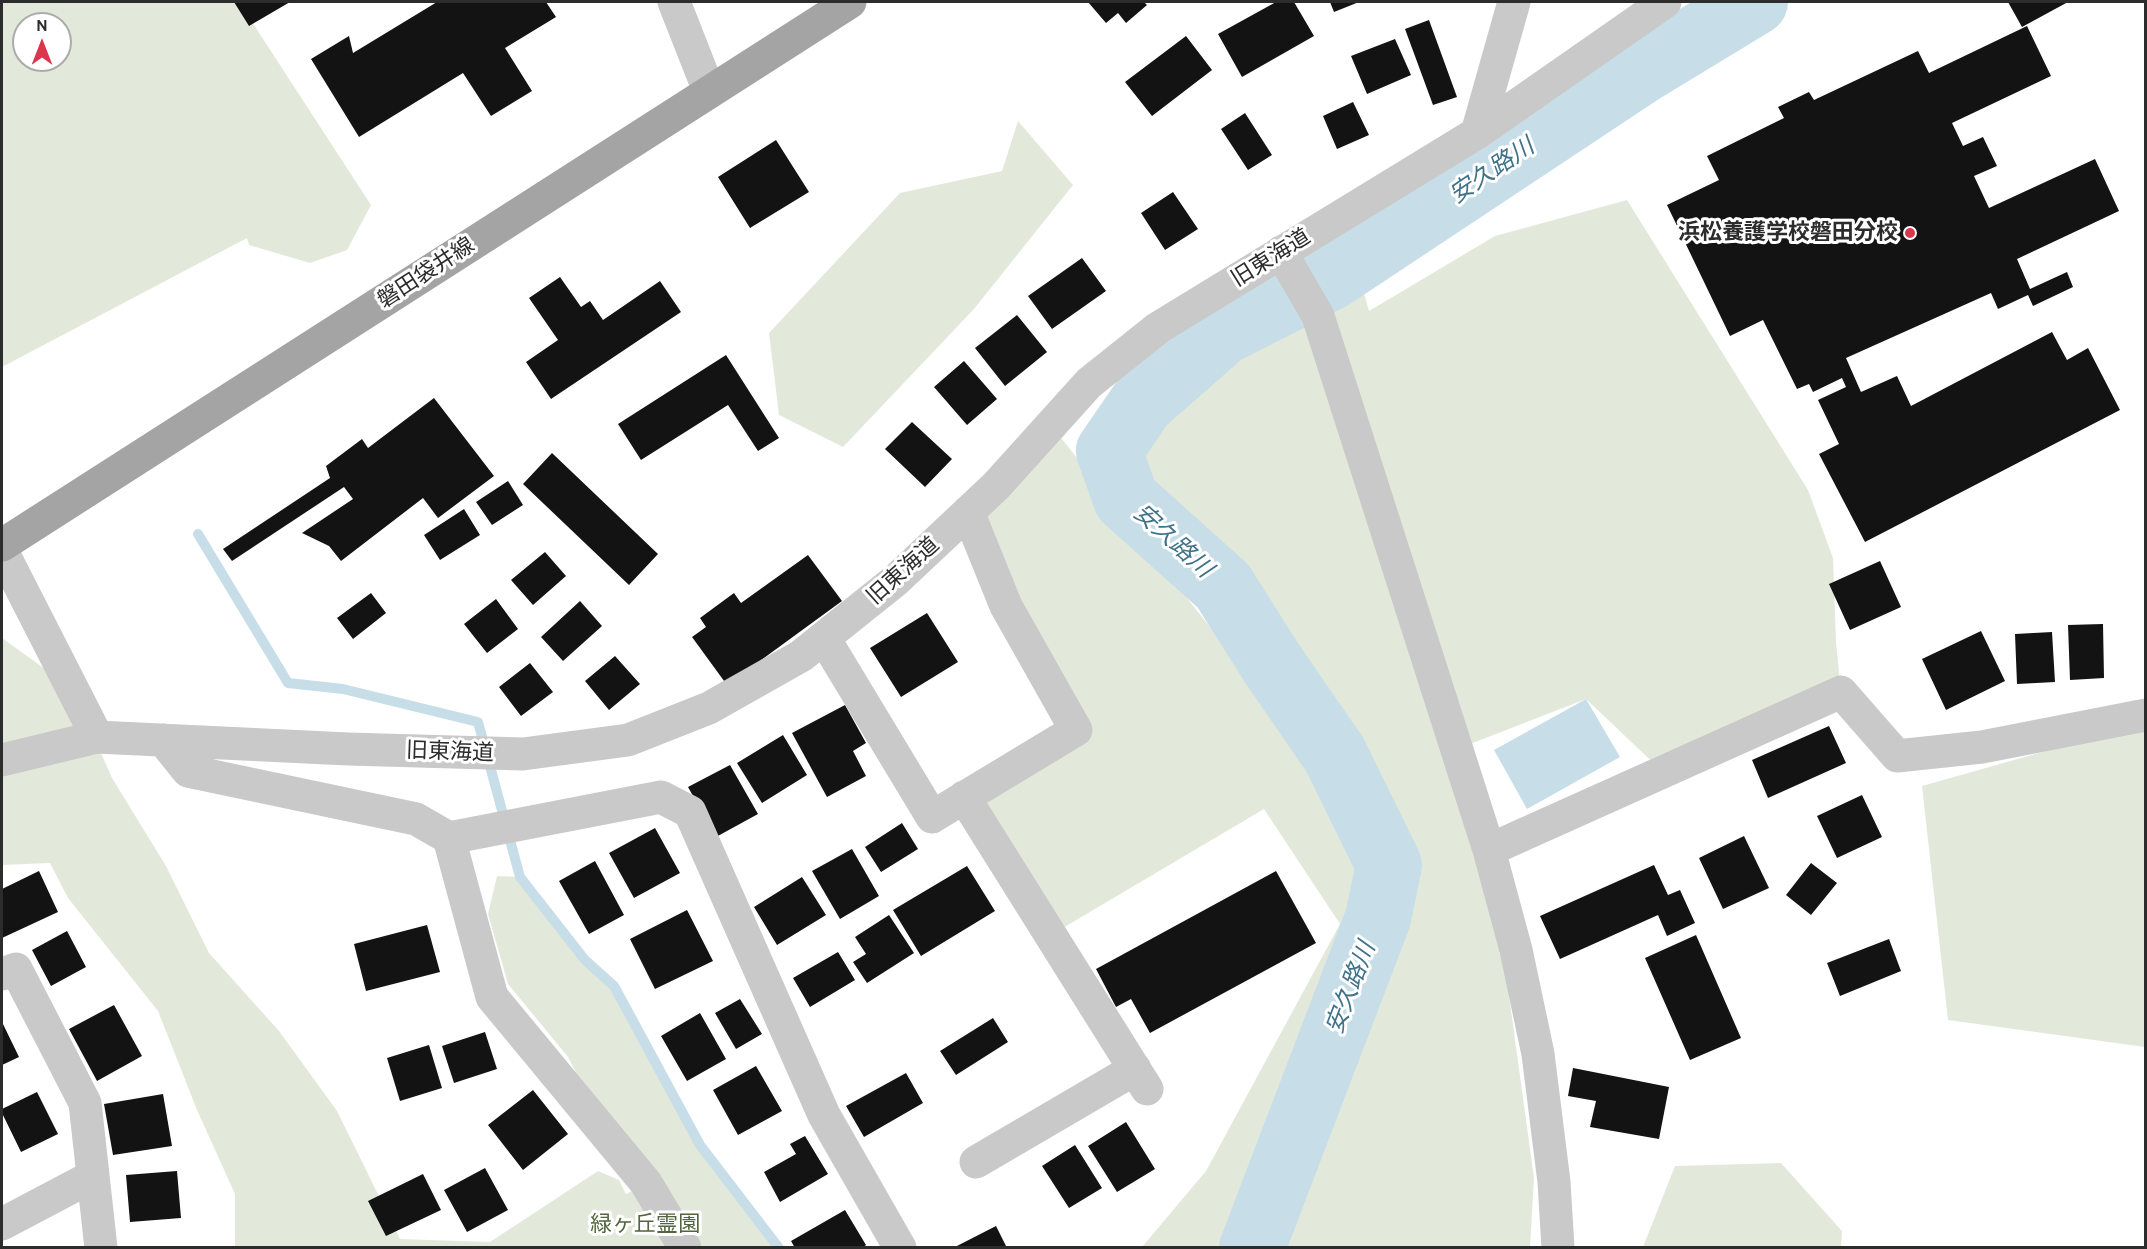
<!DOCTYPE html>
<meta charset="utf-8">
<style>
body{margin:0}
#map{position:relative;width:2147px;height:1249px;overflow:hidden;background:#fff;font-family:Cabin,sans-serif}
canvas{display:block}
.frame{position:absolute;inset:0;border:3px solid #2c2c2c;pointer-events:none}
.north{position:absolute;left:12px;top:12px;width:60px;height:60px;box-sizing:border-box;background:#fff;border:2px solid #ababab;border-radius:50%;rotate:0deg;font-size:16px;font-weight:700;line-height:24px;text-align:center;color:#2c2c2c}
.north::after{content:'';display:block;margin:auto;width:21px;height:27px;background:#da374f;clip-path:polygon(50% 0,100% 100%,50% 72%,0 100%)}
</style>
<div id="map">
<canvas width="2147" height="1249"></canvas>
<div class="frame"></div>
<div class="north">N</div>
</div>
<script>
const ctx = document.querySelector('canvas').getContext('2d');
ctx.lineJoin = 'round';
function paint(path, color) { ctx.fillStyle = color; ctx.fill(path, 'evenodd'); }
const poly = rows => new Path2D(rows.map(r => 'M' + r).join(''));
function strokePath(path, color, width, dash) { ctx.strokeStyle = color; ctx.lineWidth = width; ctx.lineCap = dash ? 'butt' : 'round'; ctx.setLineDash(dash || []); ctx.stroke(path); }
function write(font, color, halo, rows, align = 'center') {
  ctx.font = font + ' Cabin,"Noto Sans JP",sans-serif'; ctx.lineWidth = 6; ctx.setLineDash([]); ctx.textBaseline = 'middle'; ctx.strokeStyle = halo; ctx.fillStyle = color; for (const [text, x, y, turn = 0] of rows) {
    ctx.save(); ctx.translate(x, y); ctx.rotate((+turn || 0) * Math.PI / 180); ctx.textAlign = isNaN(turn) ? turn : align; if (halo) ctx.strokeText(text, 0, 0); ctx.fillText(text, 0, 0); ctx.restore();
  }
}
const green = poly([
 [2,2,239,2,371,205,347,250,310,263,249,245,247,238,2,367],
 [24,24,60,24,60,60,24,60],
 [1018,121,1073,185,974,309,843,447,779,415,769,333,900,193,1002,171],
 [1627,200,1808,490,1833,558,1836,642,1841,692,1663,772,1586,699,1465,746,1489,850,1534,1178,1530,1247,1142,1247,1206,1171,1340,924,1264,809,1051,935,972,809,1086,736,973,508,1051,425,1265,697,1126,499,1129,422,1248,320,1364,293,1369,311,1495,236],
 [2,638,73,689,112,778,166,866,209,953,279,1031,337,1111,400,1239,490,1242,598,1171,619,1180,626,1194,642,1186,613,1144,568,1057,508,984,488,914,497,876,520,877,614,986,700,1145,779,1247,235,1247,235,1194,197,1110,158,1011,68,898,50,863,2,865],
 [2145,723,2145,1047,1948,1020,1922,786],
 [1781,1163,1842,1231,1841,1247,1643,1247,1675,1166]
]);
const water = poly([
 [1586,699,1620,757,1527,809,1494,750]
]);
const stream = poly([
 [198,534,288,683,343,689,478,722,520,877,585,960,614,986,700,1145,779,1248]
]);
const river = poly([
 [1252,1248,1378,918,1389,865,1335,755,1271,662,1223,586,1126,499,1109,451,1142,403,1223,332,1331,277,1643,70,1755,2]
]);
const building = poly([
 [234,2,290,2,249,26],
 [437,2,546,2,556,17,505,48,532,91,491,116,463,73,359,137,311,59,349,36,353,53],
 [1088,2,1144,2,1147,5,1126,23,1118,13,1106,23],
 [1276,2,1294,2,1314,36,1242,77,1218,34],
 [1330,2,1359,2,1334,12],
 [2008,2,2068,2,2022,27],
 [1429,20,1457,97,1433,105,1405,29],
 [2027,26,2051,76,1952,123,1963,146,1983,137,1997,166,1974,176,1989,208,2095,159,2119,211,2017,259,2030,289,2067,272,2073,287,2033,306,2028,295,1998,309,1991,293,1846,358,1861,392,1897,376,1911,406,2052,332,2067,360,2088,348,2120,410,1865,542,1819,454,1839,444,1818,400,1846,387,1842,378,1813,392,1809,384,1797,389,1763,320,1730,336,1667,205,1719,180,1707,156,1784,118,1778,107,1809,92,1814,100,1918,51,1929,73],
 [1186,36,1212,70,1152,116,1125,82],
 [1395,39,1411,75,1367,94,1351,56],
 [1353,102,1369,135,1337,149,1323,116],
 [1245,113,1272,155,1248,170,1221,129],
 [776,140,809,192,750,228,718,177],
 [1173,192,1198,229,1165,250,1141,213],
 [1082,258,1106,291,1052,329,1028,296],
 [560,277,581,307,590,301,603,320,660,281,681,312,551,399,526,362,558,340,529,298],
 [1017,315,1047,352,1005,386,975,348],
 [726,355,779,438,758,451,728,405,641,460,618,424],
 [964,361,997,399,967,425,934,387],
 [434,398,494,476,438,518,423,498,341,561,329,546,302,533,353,499,344,487,232,561,223,549,330,478,326,466,362,439,368,448],
 [912,422,952,459,925,487,885,449],
 [552,453,658,554,629,585,523,484],
 [508,481,523,505,492,525,476,502],
 [464,509,480,535,440,560,424,535],
 [545,552,566,576,533,605,511,580],
 [808,555,842,601,727,685,692,637,706,627,700,618,734,593,741,603],
 [1880,561,1901,607,1850,630,1829,584],
 [371,593,386,613,353,639,337,618],
 [496,599,518,629,487,653,464,624],
 [580,601,602,626,563,661,541,637],
 [927,613,958,662,901,697,870,648],
 [2103,624,2104,678,2070,680,2068,625],
 [1981,631,2005,681,1946,710,1922,659],
 [2052,632,2055,682,2017,684,2015,634],
 [615,656,640,684,609,710,585,681],
 [530,663,553,692,521,716,499,687],
 [845,705,866,743,853,751,866,776,827,797,792,733],
 [1829,726,1846,763,1768,798,1752,760],
 [783,735,807,775,762,803,737,763],
 [730,765,758,814,716,837,688,787],
 [1862,795,1882,837,1837,858,1817,816],
 [902,823,918,849,881,872,865,847],
 [655,828,680,873,634,898,609,853],
 [1744,836,1769,888,1723,909,1699,858],
 [852,849,879,896,840,919,812,871],
 [595,861,624,915,589,934,559,881],
 [1811,863,1837,883,1811,915,1786,895],
 [1654,865,1668,895,1680,890,1695,923,1667,936,1658,915,1560,959,1540,916],
 [967,866,995,911,921,956,893,910],
 [39,871,58,912,2,938,2,889],
 [1276,871,1316,943,1150,1033,1131,999,1116,1007,1096,969],
 [802,877,826,915,777,945,754,907],
 [687,910,713,961,655,989,630,939],
 [889,915,914,953,867,983,853,962,866,954,855,937],
 [427,925,440,972,366,991,354,944],
 [67,931,86,967,51,986,32,950],
 [1696,935,1741,1038,1690,1060,1645,958],
 [1889,939,1901,971,1840,996,1827,963],
 [838,952,855,980,810,1007,793,978],
 [740,999,762,1034,736,1049,715,1013],
 [114,1005,142,1056,97,1081,69,1029],
 [700,1013,726,1059,687,1081,661,1036],
 [993,1018,1008,1042,956,1075,940,1051],
 [2,1022,19,1057,2,1065],
 [485,1032,497,1069,454,1083,442,1046],
 [429,1045,442,1088,400,1101,387,1058],
 [756,1066,782,1111,738,1135,713,1090],
 [1573,1068,1669,1087,1659,1139,1590,1127,1596,1101,1568,1096],
 [906,1073,923,1103,864,1137,846,1106],
 [533,1090,568,1134,523,1170,488,1125],
 [37,1092,58,1134,21,1152,2,1113,2,1109],
 [163,1094,172,1146,113,1155,104,1104],
 [1126,1122,1155,1169,1117,1192,1088,1146],
 [805,1136,828,1174,780,1202,764,1172,796,1154,790,1144],
 [1075,1145,1102,1188,1069,1208,1042,1166],
 [485,1168,508,1210,467,1232,444,1190],
 [177,1171,181,1218,130,1222,126,1175],
 [423,1174,441,1210,386,1236,368,1201],
 [845,1210,866,1245,862,1248,795,1248,791,1241],
 [996,1226,1007,1248,953,1248]
]);
const minor = poly([
 [674,2,709,91],
 [1477,133,1514,2],
 [1281,252,1318,316,1489,850,1516,950,1538,1054,1554,1182,1558,1248],
 [2,551,97,737],
 [824,638,932,817,1076,730,1006,606,968,512],
 [163,740,188,771,416,819,449,838,492,997,646,1183,685,1248],
 [2,760,97,737,348,749,523,754,628,740,709,708,801,656,896,580,996,486,1089,383,1158,328,1477,133,1665,2],
 [964,797,1147,1089],
 [449,838,661,797,690,812,824,1115,900,1248],
 [1489,850,1841,692,1897,756,1982,747,2146,715],
 [2,974,16,969,85,1103,101,1248],
 [976,1162,1135,1069],
 [2,1224,93,1176]
]);
const major = poly([
 [2,545,850,2]
]);
const markers = [
 [1910,233,6,"#da374f"]
];
const poiNames = [
 ["浜松養護学校磐田分校",1898,233]
];
const streetNames = [
 ["旧東海道",1271,258,-32],
 ["磐田袋井線",426,273,-33],
 ["旧東海道",903,571,-42],
 ["旧東海道",450,752,2]
];
const parkNames = [
 ["緑ヶ丘霊園",645,1225]
];
const waterNames = [
 ["安久路川",1492,171,-34],
 ["安久路川",1173,541,42],
 ["安久路川",1351,988,-69]
];
paint(green, '#e3e9da');
paint(water, '#c7dee8');
strokePath(stream, '#c7dee8', 10);
strokePath(river, '#c7dee8', 66);
paint(building, '#131313');
strokePath(minor, '#c9c9c9', 33);
strokePath(major, '#a4a4a4', 33);
for (const [x, y, r, color] of markers) { const dot = new Path2D(); dot.arc(x, y, r, 0, 2 * Math.PI); ctx.fillStyle = color; ctx.fill(dot); strokePath(dot, '#fff', 2); }
write('bold 22px', '#2c2c2c', '#fff', poiNames, 'right');
write('22px', '#2c2c2c', '#fff', streetNames);
write('22px', '#52653d', '#fff', parkNames);
write('italic 24px', '#407289', '#fff', waterNames);
</script>
